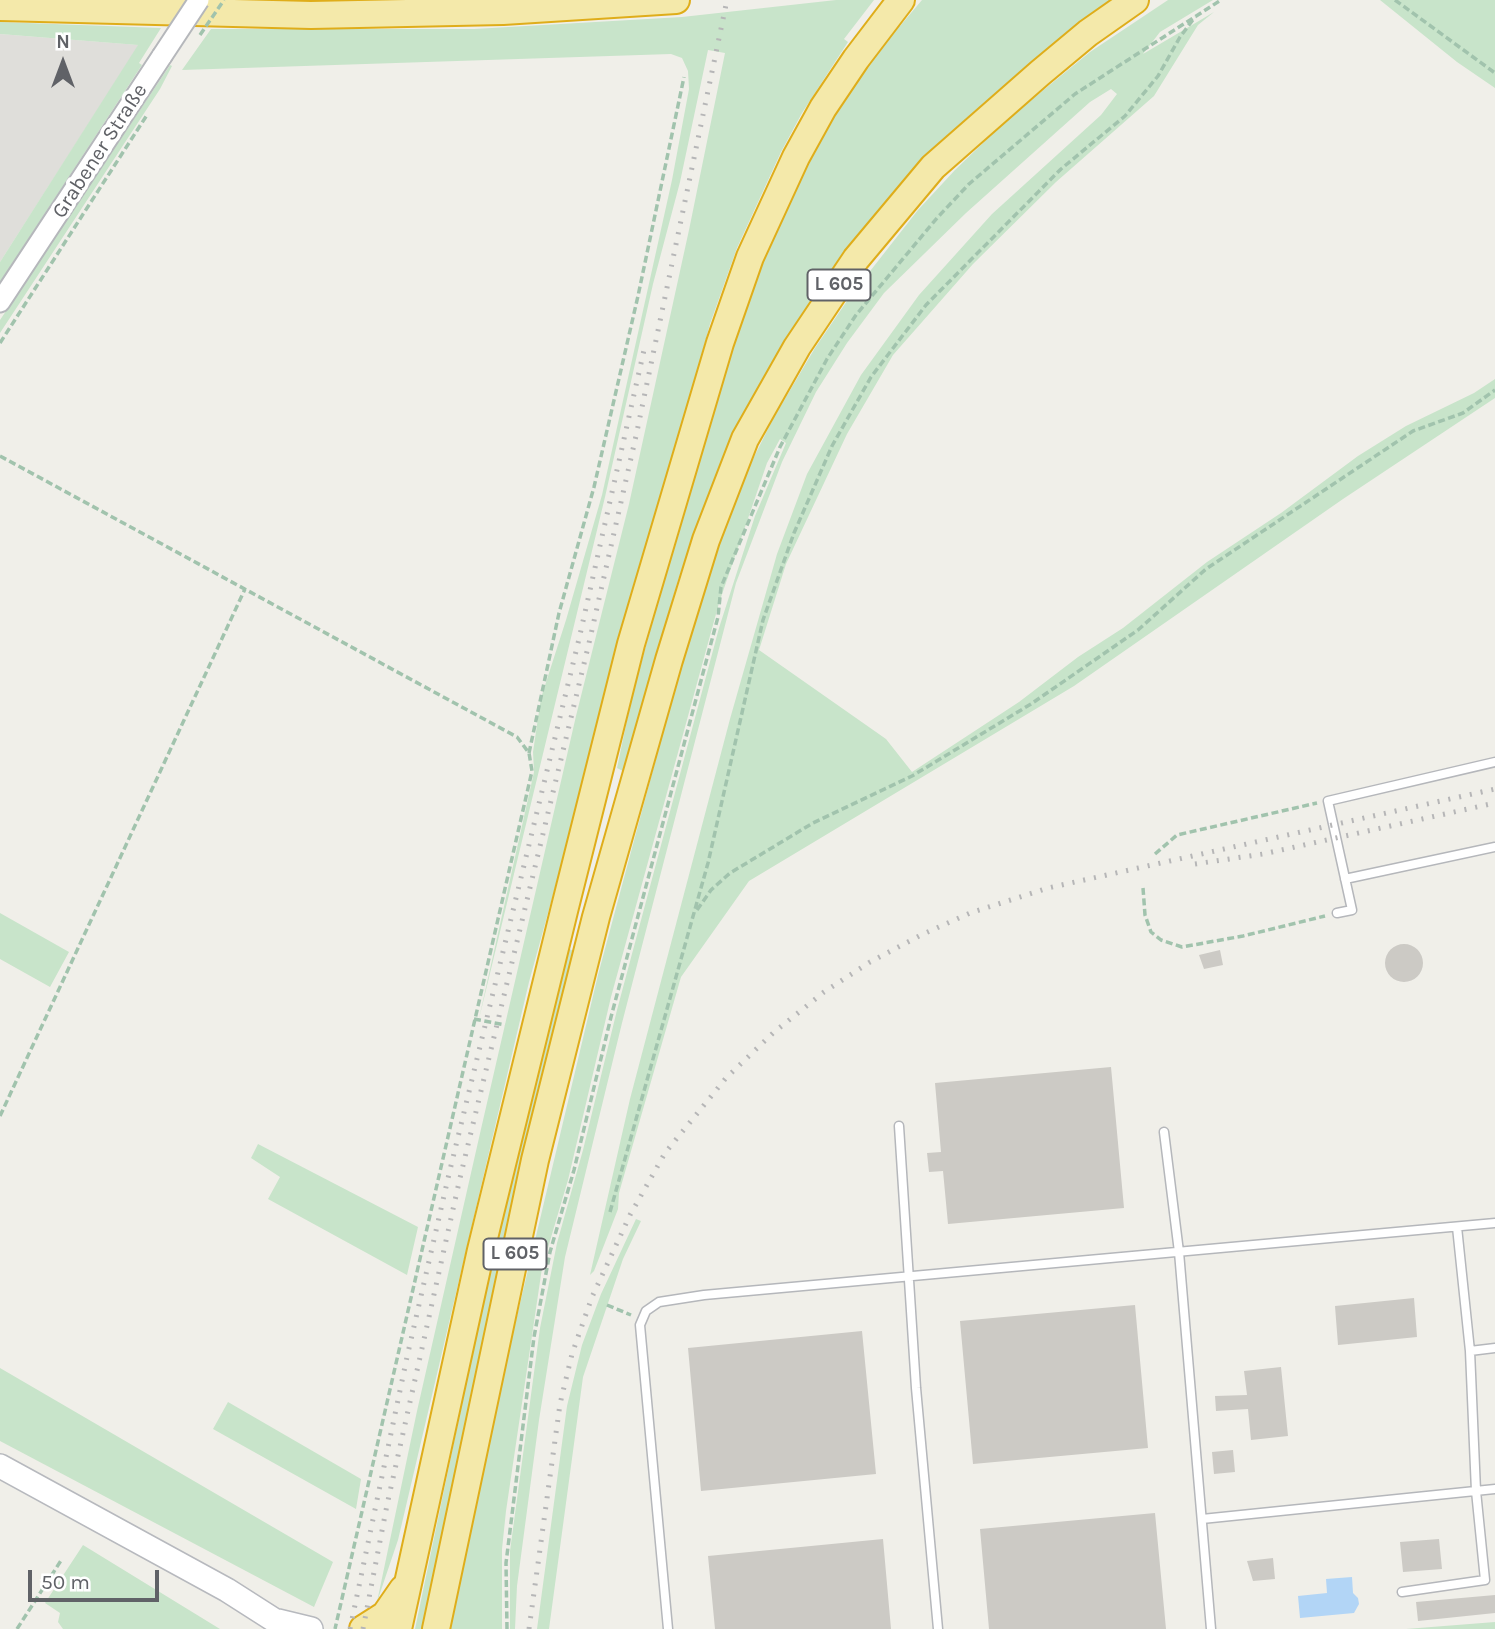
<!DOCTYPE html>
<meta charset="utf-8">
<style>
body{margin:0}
#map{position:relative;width:1495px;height:1629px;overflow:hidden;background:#f0efe9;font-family:Karla,sans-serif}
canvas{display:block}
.north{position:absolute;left:28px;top:28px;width:70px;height:70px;-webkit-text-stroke:5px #fff;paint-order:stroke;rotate:0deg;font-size:19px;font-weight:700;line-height:28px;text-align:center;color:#606267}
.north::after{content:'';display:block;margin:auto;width:24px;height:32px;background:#606267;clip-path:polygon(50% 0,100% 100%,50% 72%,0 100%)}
.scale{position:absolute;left:28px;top:1570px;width:131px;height:32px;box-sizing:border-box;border:4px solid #606267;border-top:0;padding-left:9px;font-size:21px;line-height:24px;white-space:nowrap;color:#606267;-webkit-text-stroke:5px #fff;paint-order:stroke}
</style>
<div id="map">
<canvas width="1495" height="1629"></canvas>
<div class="north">N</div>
<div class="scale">50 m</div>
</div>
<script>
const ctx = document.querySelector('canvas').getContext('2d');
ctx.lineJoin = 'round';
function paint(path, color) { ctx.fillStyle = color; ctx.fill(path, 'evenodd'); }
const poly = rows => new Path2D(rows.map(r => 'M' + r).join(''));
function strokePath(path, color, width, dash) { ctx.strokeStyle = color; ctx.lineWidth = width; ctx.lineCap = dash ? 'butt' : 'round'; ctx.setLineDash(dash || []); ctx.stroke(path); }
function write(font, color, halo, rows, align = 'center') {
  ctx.font = font + ' Karla,sans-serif'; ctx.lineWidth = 7; ctx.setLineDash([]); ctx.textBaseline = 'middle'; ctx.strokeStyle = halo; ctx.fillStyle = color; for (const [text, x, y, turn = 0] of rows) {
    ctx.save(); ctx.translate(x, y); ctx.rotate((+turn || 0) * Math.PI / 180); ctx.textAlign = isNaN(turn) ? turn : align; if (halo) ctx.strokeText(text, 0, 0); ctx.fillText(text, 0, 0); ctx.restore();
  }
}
const industrial = poly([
 [0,34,139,45,0,262]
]);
const green = poly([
 [836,0,874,0,844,39,848,42,802,113,781,152,737,248,710,324,529,982,398,1540,377,1602,417,1411,481,1129,576,716,629,504,689,230,725,53,708,50,680,182,653,284,605,497,478,1023,534,772,533,752,541,698,566,620,602,495,672,180,689,89,688,71,682,58,671,54,182,70,211,29,474,29,682,17],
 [922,0,1117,0,925,164,693,537,678,580,623,771,617,768,632,696,714,400,766,244,829,119,895,23,900,26],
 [1168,0,1213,0,1160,32,1143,54,1214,12,1198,25,1154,96,1056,182,973,264,893,355,847,434,786,564,759,650,886,739,912,772,1019,702,1078,657,1123,628,1207,562,1281,513,1358,456,1406,426,1474,393,1495,379,1495,398,1343,499,1074,686,749,881,681,977,619,1193,618,1209,594,1271,590,1275,630,1099,730,719,777,554,807,474,861,375,919,295,992,214,1101,115,1117,94,1111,89,1090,102,966,213,884,293,847,343,816,392,782,462,736,583,622,1023,565,1257,539,1420,517,1586,515,1629,510,1629,510,1551,540,1328,557,1243,583,1150,617,1010,719,628,755,516,786,443,780,439,767,463,719,603,611,997,568,1180,542,1268,506,1511,502,1549,502,1629,447,1629,479,1466,504,1371,598,975,688,639,724,525,742,481,773,419,815,348,849,298,918,210,955,170,1008,119,1090,52],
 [1380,0,1495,0,1495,88,1457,62],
 [0,22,161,28,139,63,142,65,0,282,0,262,138,45,0,34],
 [170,65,172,66,160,89,0,333,0,320],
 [0,913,69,952,50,987,0,959],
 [568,948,575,952,424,1629,415,1629,472,1356,480,1304],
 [258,1144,418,1227,407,1275,268,1199,280,1177,251,1158],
 [636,1219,641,1221,623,1259,583,1377,549,1629,537,1629,567,1406,582,1345,601,1294],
 [0,1368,333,1562,314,1607,0,1441],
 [228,1402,361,1479,356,1509,213,1429],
 [83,1545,220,1629,63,1629,58,1622,60,1613,45,1603],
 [1495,1622,1495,1629,1406,1629]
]);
const water = poly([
 [1352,1577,1353,1593,1358,1598,1359,1604,1354,1613,1300,1618,1298,1596,1327,1593,1326,1579]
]);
const building = poly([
 '1385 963a19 19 0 1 1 38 0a19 19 0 1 1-38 0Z',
 [1220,950,1223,965,1204,969,1199,955],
 [1111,1067,1124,1208,948,1224,943,1171,929,1172,927,1153,941,1152,935,1083],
 [1414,1298,1417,1337,1338,1345,1335,1306],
 [1135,1305,1148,1448,973,1464,960,1321],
 [862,1331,876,1474,701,1491,688,1348],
 [1281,1367,1288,1436,1251,1440,1248,1409,1216,1411,1215,1396,1247,1395,1244,1371],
 [1233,1450,1235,1472,1214,1474,1212,1452],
 [1155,1513,1166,1629,989,1629,980,1529],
 [883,1539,891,1629,715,1629,708,1556],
 [1439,1539,1442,1569,1403,1572,1400,1542],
 [1273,1558,1275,1579,1253,1581,1247,1561],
 [1495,1595,1495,1613,1418,1621,1416,1602]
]);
const path = poly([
 [1395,0,1495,73],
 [0,343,147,115],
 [0,456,517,737,529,753,532,771,335,1629],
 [529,753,559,613,594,487,638,296,684,77],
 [1155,854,1177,835,1317,803],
 [1143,888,1145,915,1151,932,1161,940,1182,947,1243,936,1325,916],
 [697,910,711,890,730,873,813,823,912,776,1031,704,1138,630,1206,569,1413,431,1463,413,1495,390],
 [474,1019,505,1025],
 [0,1116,245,589],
 [610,1212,708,863,763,620,794,533,832,446,871,377,926,305,1061,169,1125,116,1158,76,1180,37,1195,17],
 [607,1305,631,1315],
 [17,1629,62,1559],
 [507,1629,506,1563,534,1337,550,1252,574,1170,611,1017,718,617,721,587,780,447,827,359,856,315,937,218,969,184,1075,94,1221,0]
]);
const service = poly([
 [1345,879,1495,847],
 [1337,913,1352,910,1328,801,1495,762],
 [899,1126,916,1388,938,1629],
 [1164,1132,1179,1252,1211,1629],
 [1470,1351,1495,1348],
 [1202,1519,1495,1489],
 [1402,1592,1485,1580,1476,1491,1470,1351,1457,1227],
 [668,1629,640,1325,646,1311,659,1302,704,1295,1495,1223]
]);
const tertiary = poly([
 [0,302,162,56]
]);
const secondary = poly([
 [0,1466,227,1590,288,1629],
 [278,1621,311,1629]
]);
const trunk = poly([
 [0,7,311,15,503,11,676,0],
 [363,1629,385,1615,403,1589],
 [398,1629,481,1250,565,907,631,644,720,343,750,257,796,157,823,108,856,59,901,0],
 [436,1629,535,1160,596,917,669,660,706,540,745,439,797,347,856,259,933,167,1040,73,1088,33,1135,0]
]);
const rail = poly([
 [1195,864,1263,854,1495,803],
 [350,1629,407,1357,449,1174,579,639,644,350],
 [363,1629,387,1505,460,1178,589,643,636,436,727,0],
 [529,1629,560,1404,572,1354,592,1297,630,1215,665,1153,726,1078,773,1033,824,992,870,962,921,935,970,913,1048,888,1495,789]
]);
const pathBridge = poly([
 [200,35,224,0]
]);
const tertiaryBridge = poly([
 [162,56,199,0]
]);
const shields = [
 [839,285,63],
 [515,1254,63]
];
const shieldNames = [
 ["L 605",839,285],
 ["L 605",515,1254]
];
const streetNames = [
 ["Grabener Straße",100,151,-57]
];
paint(industrial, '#dfdeda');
paint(green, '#c8e4ca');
paint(water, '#b2d5f6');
paint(building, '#cccac5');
strokePath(service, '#b5b7bb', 11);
strokePath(tertiary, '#b5b7bb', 23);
strokePath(secondary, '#b7b9be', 26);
strokePath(trunk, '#dfad1a', 30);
strokePath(path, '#a1c3ad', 3.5, [7, 3.5]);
strokePath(service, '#fff', 8);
strokePath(tertiary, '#fff', 19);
strokePath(secondary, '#fff', 23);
strokePath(trunk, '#f4e9aa', 26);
strokePath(rail, '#b6b6b7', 5, [2, 9]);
strokePath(tertiaryBridge, '#b5b7bb', 23, []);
strokePath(pathBridge, '#a1c3ad', 3.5, [7, 3.5]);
strokePath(tertiaryBridge, '#fff', 19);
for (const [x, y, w] of shields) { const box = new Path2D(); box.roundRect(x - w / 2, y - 15.5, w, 31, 5); ctx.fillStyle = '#fff'; ctx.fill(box); strokePath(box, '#606267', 2); }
write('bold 19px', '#606267', null, shieldNames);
write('21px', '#606267', '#fff', streetNames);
</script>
